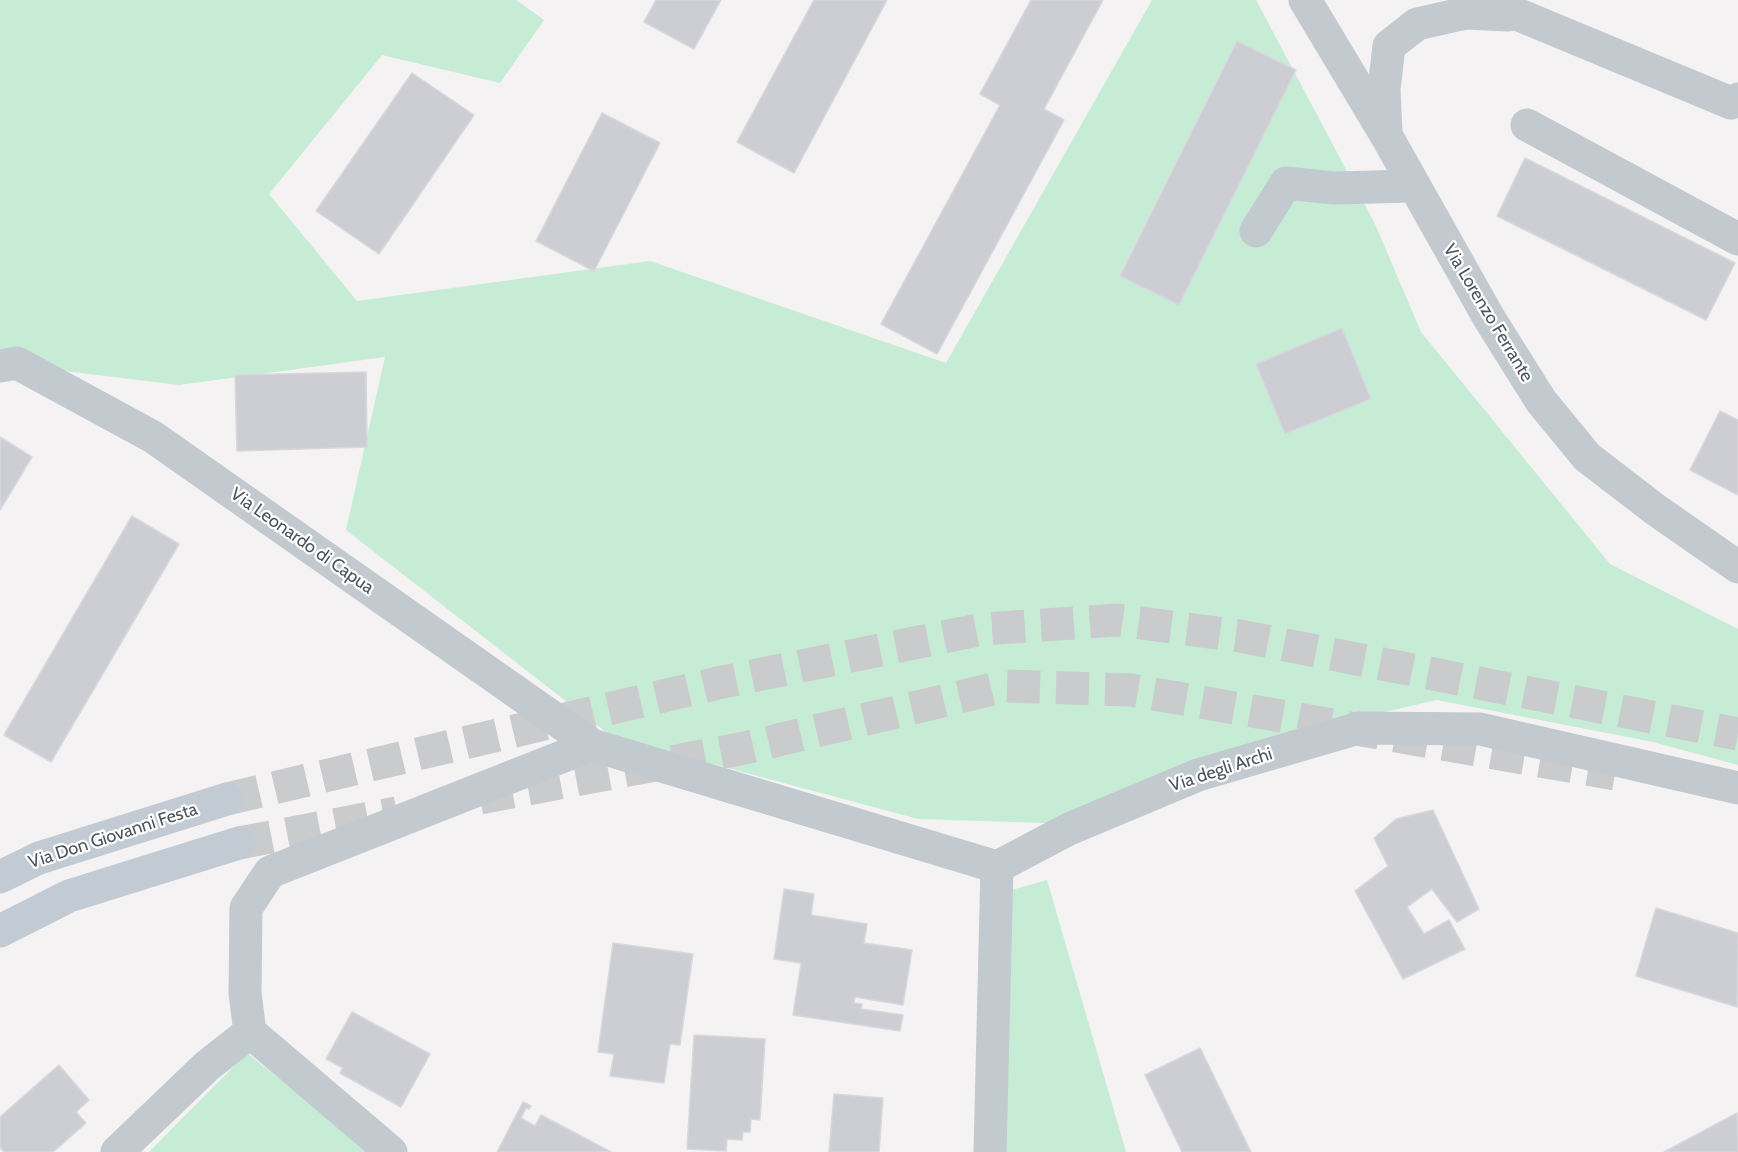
<!DOCTYPE html>
<style>
body{margin:0}
canvas{display:block;background:#f4f2f2}
</style>
<canvas width="1738" height="1152"></canvas>
<script>
const ctx = document.querySelector('canvas').getContext('2d');
ctx.lineJoin = 'round';
function paint(path, color) { ctx.fillStyle = color; ctx.fill(path, 'evenodd'); }
const poly = rows => new Path2D(rows.map(r => 'M' + r).join(''));
function strokePath(path, color, width, dash) { ctx.strokeStyle = color; ctx.lineWidth = width; ctx.lineCap = dash ? 'butt' : 'round'; ctx.setLineDash(dash || []); ctx.stroke(path); }
function write(font, color, halo, rows, align = 'center') {
  ctx.font = font + ' Cabin,sans-serif'; ctx.lineWidth = 4.5; ctx.setLineDash([]); ctx.textBaseline = 'middle'; ctx.strokeStyle = halo; ctx.fillStyle = color; for (const [text, x, y, turn = 0] of rows) {
    ctx.save(); ctx.translate(x, y); ctx.rotate((+turn || 0) * Math.PI / 180); ctx.textAlign = isNaN(turn) ? turn : align; if (halo) ctx.strokeText(text, 0, 0); ctx.fillText(text, 0, 0); ctx.restore();
  }
}
const green = poly([
 [0,0,516,0,544,20,500,83,382,55,269,194,357,301,650,261,946,363,1152,0,1256,0,1375,224,1421,332,1610,564,1738,629,1738,765,1653,742,1437,700,1278,736,1045,823,918,819,612,737,346,530,385,357,179,385,0,363],
 [1047,880,1126,1152,1003,1152,1008,891],
 [247,1053,371,1152,149,1152]
]);
const building = poly([
 [656,0,721,0,694,49,644,22,656,0],
 [814,0,887,0,794,173,737,142,814,0],
 [1031,0,1103,0,1044,109,1064,120,937,354,881,324,1000,105,980,94,1031,0],
 [1237,41,1296,70,1179,305,1120,276,1237,41],
 [412,73,474,115,379,254,316,211,412,73],
 [602,113,660,143,594,271,536,241,602,113],
 [1525,158,1735,263,1706,320,1497,216,1525,158],
 [1342,328,1371,399,1285,434,1256,364,1342,328],
 [366,372,367,447,237,451,235,375,366,372],
 [1720,411,1738,420,1738,495,1690,470,1720,411],
 [0,437,32,457,0,510,0,437],
 [132,516,179,544,51,762,4,735,132,516],
 [1433,810,1479,909,1457,922,1432,889,1407,907,1424,934,1449,920,1465,949,1403,979,1355,891,1388,866,1374,838,1396,819,1433,810],
 [784,889,814,894,811,915,867,924,864,943,912,950,903,1005,855,997,854,1003,862,1004,861,1009,903,1015,900,1031,793,1015,801,963,774,959,784,889],
 [1656,908,1738,933,1737,1007,1636,976,1656,908],
 [613,943,693,954,680,1045,670,1044,664,1083,610,1076,614,1054,598,1052,613,943],
 [352,1012,430,1054,401,1107,340,1073,343,1068,326,1059,352,1012],
 [694,1035,765,1039,760,1120,751,1119,750,1132,743,1132,742,1140,727,1139,726,1151,687,1149,694,1035],
 [1200,1048,1251,1152,1182,1152,1145,1075,1200,1048],
 [59,1065,89,1100,76,1112,86,1123,53,1152,4,1152,0,1147,0,1117,59,1065],
 [834,1094,883,1098,879,1152,829,1152,834,1094],
 [523,1102,531,1106,529,1109,526,1108,521,1118,535,1126,541,1115,611,1152,497,1152,523,1102],
 [1737,1113,1738,1152,1664,1152,1737,1113]
]);
const secondaryTunnel = poly([
 [480,798,740,749,1006,686,1131,690,1615,774],
 [227,799,718,683,983,629,1118,620,1240,636,1738,734],
 [239,843,397,813]
]);
const street = poly([
 [1305,0,1386,135,1489,318,1541,401,1587,457,1656,510,1738,567],
 [1483,0,1731,103,1738,99],
 [1527,125,1738,239],
 [1386,133,1384,89,1389,46,1417,24,1466,13,1508,15],
 [1256,231,1286,183,1334,188,1414,186],
 [0,366,17,363,153,437,592,745],
 [997,867,1069,829,1198,775,1359,728,1480,729,1738,788],
 [117,1152,207,1066,250,1032],
 [391,1152,250,1032,245,993,246,908,270,872,592,745,997,867],
 [990,1152,997,867]
]);
const secondary = poly([
 [0,877,39,858,227,799],
 [0,931,69,896,239,843]
]);
const streetNames = [
 ["Via Lorenzo Ferrante",1488,313,59],
 ["Via Leonardo di Capua",302,541,35],
 ["Via degli Archi",1221,770,-18],
 ["Via Don Giovanni Festa",113,836,-18]
];
paint(green, '#c6ecd5');
paint(building, '#cdced4');
strokePath(building, '#d7d8dd', 1.5);
strokePath(secondaryTunnel, '#cacbcd', 33, [33, 16]);
strokePath(street, '#c2c9cf', 33);
strokePath(secondary, '#c2cad3', 33);
write('18px', '#4c555e', '#fff', streetNames);
</script>
